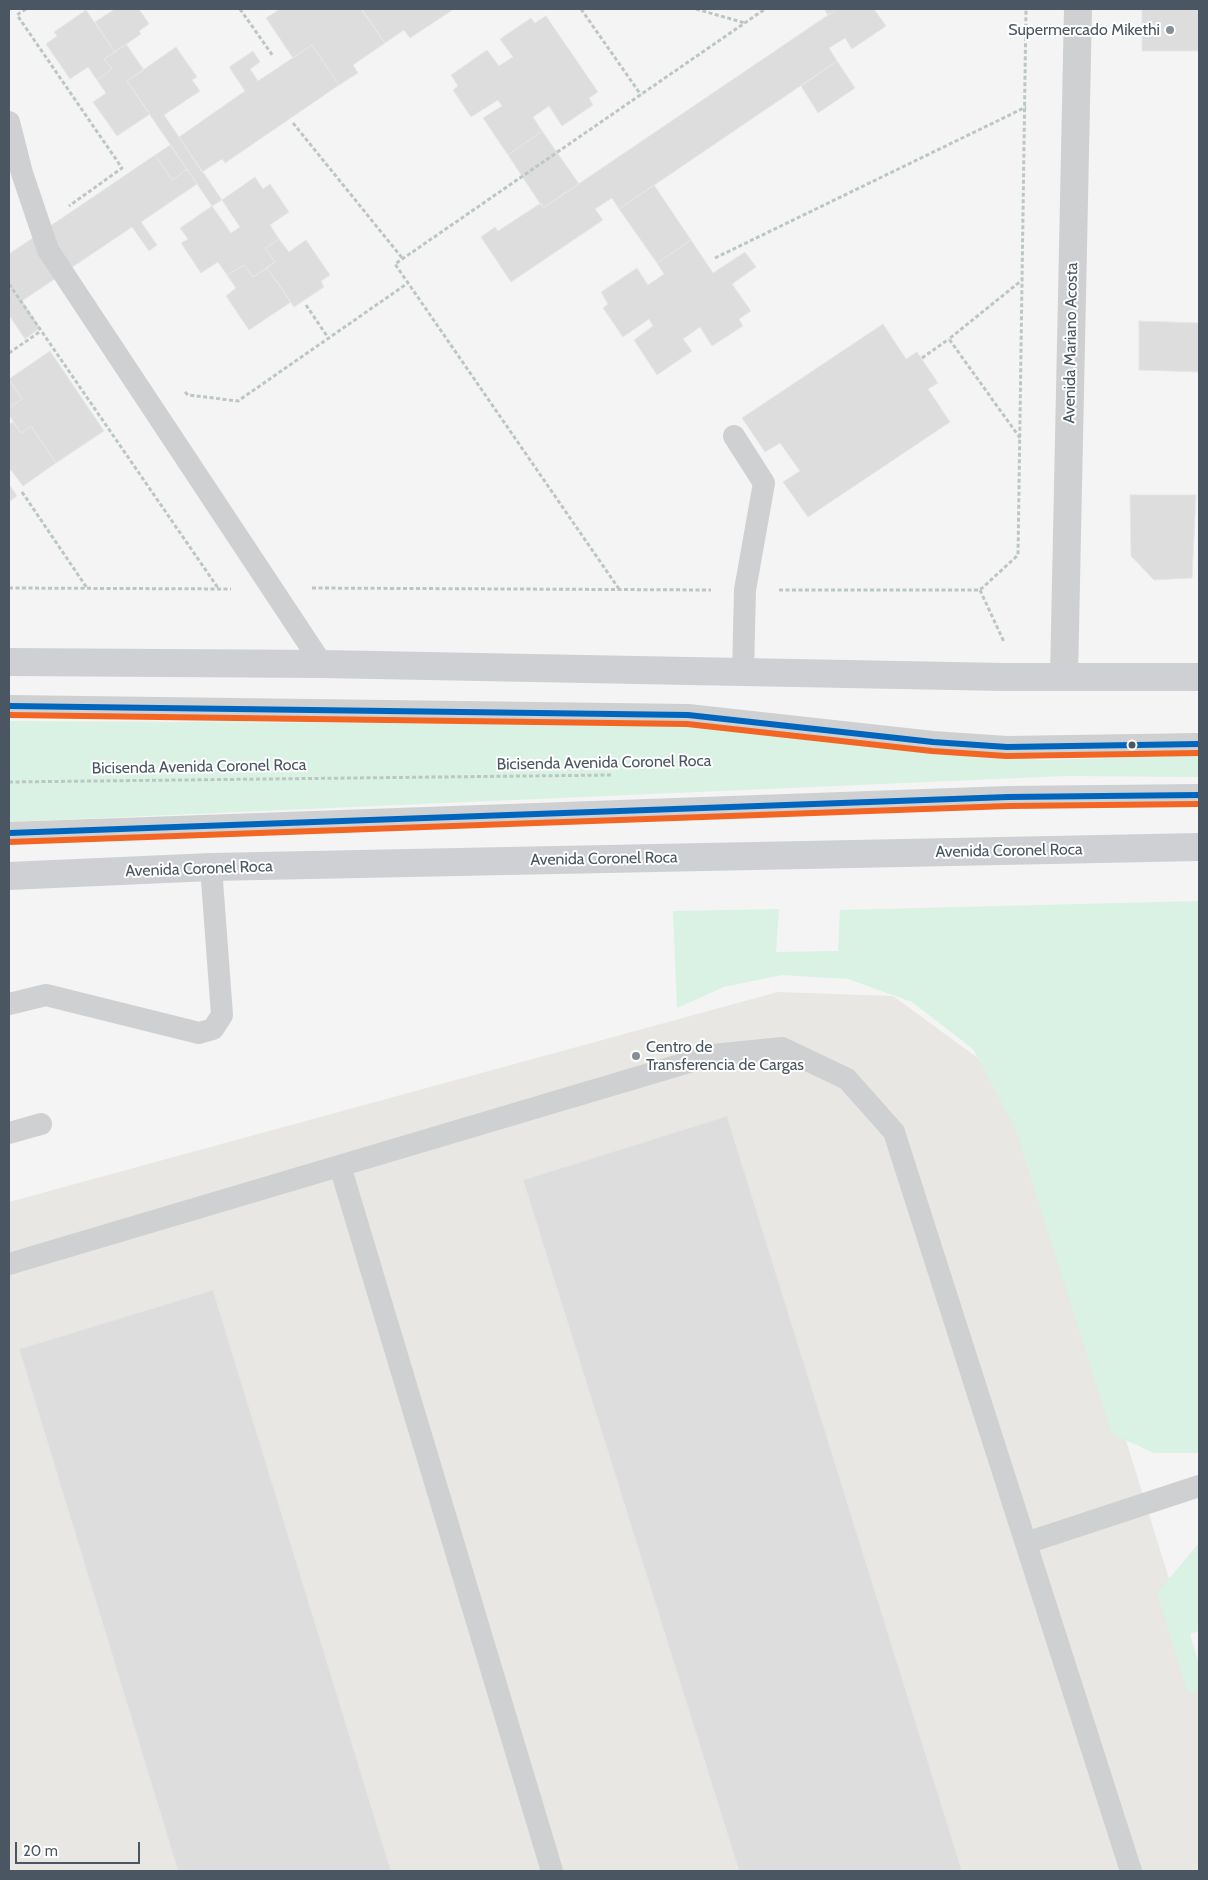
<!DOCTYPE html>
<style>
body{margin:0}
#map{position:relative;width:1208px;height:1880px;overflow:hidden;background:#f4f4f4;font-family:Cabin,sans-serif}
canvas{display:block}
.frame{position:absolute;inset:0;border:10px solid #4a5661;pointer-events:none}
.scale{position:absolute;left:15px;top:1842px;width:125px;height:22px;box-sizing:border-box;border:2px solid #4a5661;border-top:0;padding-left:6px;font-size:15px;line-height:18px;white-space:nowrap;color:#4a5661;-webkit-text-stroke:4px #fff;paint-order:stroke}
</style>
<div id="map">
<canvas width="1208" height="1880"></canvas>
<div class="frame"></div>
<div class="scale">20 m</div>
</div>
<script>
const ctx = document.querySelector('canvas').getContext('2d');
ctx.lineJoin = 'round';
function paint(path, color) { ctx.fillStyle = color; ctx.fill(path, 'evenodd'); }
const poly = rows => new Path2D(rows.map(r => 'M' + r).join(''));
function strokePath(path, color, width, dash) { ctx.strokeStyle = color; ctx.lineWidth = width; ctx.lineCap = dash ? 'butt' : 'round'; ctx.setLineDash(dash || []); ctx.stroke(path); }
function write(font, color, halo, rows, align = 'center') {
  ctx.font = font + ' Cabin,sans-serif'; ctx.lineWidth = 4; ctx.setLineDash([]); ctx.textBaseline = 'middle'; ctx.strokeStyle = halo; ctx.fillStyle = color; for (const [text, x, y, turn = 0] of rows) {
    ctx.save(); ctx.translate(x, y); ctx.rotate((+turn || 0) * Math.PI / 180); ctx.textAlign = isNaN(turn) ? turn : align; if (halo) ctx.strokeText(text, 0, 0); ctx.fillText(text, 0, 0); ctx.restore();
  }
}
const commercial = poly([
 [778,992,893,996,986,1064,1034,1145,1199,1675,1199,1871,9,1871,9,1202]
]);
const green = poly([
 [9,721,685,725,1043,760,1199,755,1199,777,1065,776,9,822],
 [1199,901,1199,1453,1154,1453,1112,1434,1015,1128,973,1049,912,1002,848,979,782,975,724,987,677,1008,673,911,779,909,776,952,838,951,840,910],
 [1199,1543,1199,1631,1190,1634,1199,1664,1199,1690,1188,1694,1157,1593]
]);
const building = poly([
 [115,9,139,9,149,24,139,31,141,34,115,52,95,22,115,9],
 [280,9,362,9,385,43,353,65,358,73,339,85,312,45,293,58,266,18,280,9],
 [361,9,454,9,410,38,404,30,385,43,361,9],
 [824,9,837,9,828,15,824,9],
 [837,9,874,9,886,26,852,49,845,38,829,48,837,61,619,209,612,198,595,209,603,220,511,282,481,237,495,227,498,231,541,203,543,208,837,9],
 [1142,9,1199,9,1199,51,1142,51,1142,9],
 [86,10,115,52,104,59,112,69,97,80,88,67,70,79,46,44,57,36,54,32,86,10],
 [546,16,598,92,589,98,593,105,562,126,549,106,533,117,542,131,508,155,483,118,502,106,498,100,471,117,453,90,458,86,451,75,487,50,499,66,513,57,500,39,531,18,535,23,546,16],
 [126,44,144,70,127,81,150,114,117,136,93,102,106,93,97,80,112,69,104,59,126,44],
 [312,45,339,85,225,163,222,159,202,172,179,137,245,91,229,67,253,51,260,62,250,69,258,81,312,45],
 [176,47,197,77,192,80,200,91,164,115,222,200,212,206,127,81,176,47],
 [837,61,855,88,818,113,801,86,837,61],
 [542,131,579,184,543,208,508,155,542,131],
 [170,145,187,169,172,180,155,155,170,145],
 [155,155,172,180,187,169,197,184,141,222,157,245,149,251,132,227,22,301,40,328,25,339,9,315,9,254,155,155],
 [255,177,263,189,270,184,289,212,270,225,279,239,265,248,275,262,253,277,244,265,227,275,218,262,201,273,181,243,188,239,180,228,212,206,231,233,240,227,222,200,255,177],
 [654,185,691,240,657,263,619,209,654,185],
 [279,239,289,252,306,240,330,275,321,281,324,287,294,307,267,268,275,262,265,248,279,239],
 [691,240,713,273,745,252,756,267,732,284,751,311,739,319,743,326,712,346,700,327,683,339,692,351,657,375,634,340,653,326,649,319,623,337,603,308,608,304,601,292,637,268,648,285,664,274,657,263,691,240],
 [244,265,253,277,267,268,291,302,249,330,226,296,236,288,227,275,244,265],
 [1139,321,1199,323,1199,372,1139,370,1139,321],
 [883,324,906,359,917,352,938,383,928,389,950,422,808,517,783,482,800,471,780,443,765,452,742,418,883,324],
 [50,351,104,431,56,463,31,426,21,433,9,415,9,408,22,399,9,379,50,351],
 [9,380,22,399,9,408,9,380],
 [13,422,21,433,31,426,56,463,23,486,11,470,9,471,9,425,13,422],
 [9,484,17,496,9,502,9,484],
 [1130,495,1196,495,1192,578,1154,580,1131,556,1130,495],
 [727,1116,962,1871,739,1871,523,1180,727,1116],
 [213,1290,391,1871,178,1871,19,1349,213,1290]
]);
const path = poly([
 [26,9,17,15,122,168,69,206],
 [240,9,273,56],
 [581,9,641,95],
 [696,9,745,23],
 [293,123,403,259],
 [715,258,1026,107],
 [9,284,218,588],
 [306,305,329,339],
 [9,353,41,331],
 [922,358,949,339],
 [185,392,188,395,238,401,408,283],
 [1020,438,949,339,1022,280],
 [22,492,87,588],
 [9,588,231,589],
 [312,588,711,590],
 [619,589,395,264,765,9],
 [779,590,980,590,1018,555,1026,9],
 [980,590,1004,642],
 [9,782,611,775]
]);
const service = poly([
 [9,122,22,173,48,250,322,664],
 [734,436,764,483,745,590,743,672],
 [9,706,688,715,933,742,1007,747,1199,744],
 [9,833,1008,797,1199,795],
 [9,1004,46,995,199,1033,213,1029,222,1015,211,867],
 [9,1133,41,1124],
 [340,1166,552,1871],
 [9,1264,713,1055,782,1048,847,1079,894,1132,1131,1871],
 [1026,1543,1199,1486]
]);
const tertiary = poly([
 [1064,677,1078,9]
]);
const secondary = poly([
 [9,662,322,664,1005,677,1199,677],
 [9,876,211,867,1199,847]
]);
const bus1 = poly([
 [9,706,688,715,933,742,1007,747,1199,744],
 [9,833,1008,797,1199,795]
]);
const bus2 = poly([
 [9,715,687,724,932,751,1006,756,1199,753],
 [9,842,1008,806,1199,804]
]);
const markers = [
 [1170,30,5,"#868d94"],
 [1132,745,4.5,"#4a5661"],
 [636,1056,5,"#868d94"]
];
const poiNames = [
 ["Supermercado Mikethi",1160,30],
 ["Centro de",646,1047,"left"],
 ["Transferencia de Cargas",646,1065,"left"]
];
const streetNames = [
 ["Avenida Mariano Acosta",1071,343,-89],
 ["Bicisenda Avenida Coronel Roca",604,763,-1],
 ["Bicisenda Avenida Coronel Roca",199,767,-1],
 ["Avenida Coronel Roca",1009,851,-1],
 ["Avenida Coronel Roca",604,859,-1],
 ["Avenida Coronel Roca",199,869,-2]
];
paint(commercial, '#e8e7e3');
paint(green, '#d9f2e3');
paint(building, '#ddddde');
strokePath(building, '#e5e6e7', 1);
strokePath(path, '#bcc7c4', 3, [4, 2.5]);
strokePath(service, '#ced0d2', 22);
strokePath(tertiary, '#ced0d2', 28);
strokePath(secondary, '#ced0d4', 28);
strokePath(bus1, '#0065bd', 6);
strokePath(bus2, '#f26522', 6);
for (const [x, y, r, color] of markers) { const dot = new Path2D(); dot.arc(x, y, r, 0, 2 * Math.PI); ctx.fillStyle = color; ctx.fill(dot); strokePath(dot, '#fff', 2); }
write('16px', '#4a5661', '#fff', poiNames, 'right');
write('16px', '#4a5661', '#fff', streetNames);
</script>
